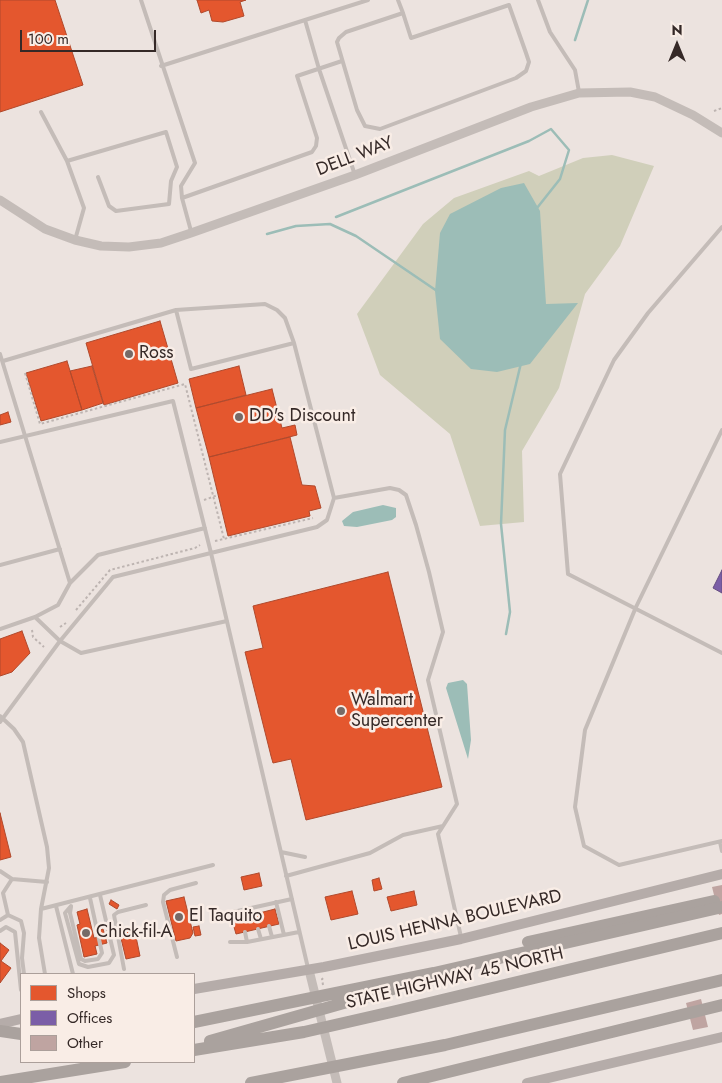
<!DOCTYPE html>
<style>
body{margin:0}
#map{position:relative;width:722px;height:1083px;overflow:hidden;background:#ece3df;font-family:Jost,sans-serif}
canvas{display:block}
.legend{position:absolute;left:20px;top:973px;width:175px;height:90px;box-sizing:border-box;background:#f9ede6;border:1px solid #ab9f9a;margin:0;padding:6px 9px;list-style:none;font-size:15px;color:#352927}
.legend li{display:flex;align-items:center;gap:10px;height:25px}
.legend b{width:25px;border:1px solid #ab9f9a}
.north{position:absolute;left:652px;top:20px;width:50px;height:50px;-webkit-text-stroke:4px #f9ede6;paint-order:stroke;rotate:0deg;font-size:14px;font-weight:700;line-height:20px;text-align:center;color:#352927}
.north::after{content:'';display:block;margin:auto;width:18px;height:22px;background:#352927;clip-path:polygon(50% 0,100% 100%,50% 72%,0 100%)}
.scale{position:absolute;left:20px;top:30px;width:136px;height:22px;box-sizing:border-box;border:2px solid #352927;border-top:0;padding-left:6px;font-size:15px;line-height:18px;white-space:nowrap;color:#352927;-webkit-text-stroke:4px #f9ede6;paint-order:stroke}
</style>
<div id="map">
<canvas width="722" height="1083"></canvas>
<ul class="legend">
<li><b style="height:14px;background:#e4572e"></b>Shops</li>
<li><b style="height:14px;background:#7b5ea7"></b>Offices</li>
<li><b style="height:14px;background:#bfa4a1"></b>Other</li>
</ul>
<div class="north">N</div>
<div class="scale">100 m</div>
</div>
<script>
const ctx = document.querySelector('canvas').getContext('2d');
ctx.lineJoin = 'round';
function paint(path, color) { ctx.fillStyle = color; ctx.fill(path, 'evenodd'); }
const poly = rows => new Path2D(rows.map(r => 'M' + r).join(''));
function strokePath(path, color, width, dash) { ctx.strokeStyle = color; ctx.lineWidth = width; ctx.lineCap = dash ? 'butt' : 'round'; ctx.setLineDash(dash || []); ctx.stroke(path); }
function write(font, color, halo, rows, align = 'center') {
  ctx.font = font + ' Jost,sans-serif'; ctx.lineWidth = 5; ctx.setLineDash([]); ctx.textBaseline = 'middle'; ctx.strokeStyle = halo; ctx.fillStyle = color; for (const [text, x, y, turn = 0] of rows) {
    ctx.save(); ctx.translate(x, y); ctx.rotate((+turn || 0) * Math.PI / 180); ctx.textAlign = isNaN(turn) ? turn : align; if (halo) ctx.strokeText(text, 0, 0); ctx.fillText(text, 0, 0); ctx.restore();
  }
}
const green = poly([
 [612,155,654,166,620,246,585,294,559,388,522,451,524,522,480,526,450,434,380,375,357,314,423,224,454,198,529,171,539,176,583,158]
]);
const water = poly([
 [524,183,540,211,546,304,578,303,530,364,497,372,471,369,440,339,435,291,440,233,450,214,501,188],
 [383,505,396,508,396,517,392,520,357,527,344,526,342,521,353,512],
 [463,680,467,684,471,740,468,759,446,688,448,683]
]);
const shops = poly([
 [0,0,55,0,83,85,0,112,0,0],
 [197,0,246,0,240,2,244,16,223,22,212,21,209,10,201,13,197,0],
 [160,321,178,383,104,405,86,343,160,321],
 [67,361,82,410,41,421,26,373,67,361],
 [92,366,103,403,82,410,70,371,92,366],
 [239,366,246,395,196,408,189,379,239,366],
 [272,389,282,428,295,425,297,435,209,457,196,408,272,389],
 [8,412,11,422,0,425,0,415,8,412],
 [290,437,302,485,315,486,321,508,309,511,310,516,228,536,209,457,290,437],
 [388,572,442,787,306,820,291,759,273,763,271,756,245,652,263,648,253,606,388,572],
 [22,631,30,653,12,672,0,676,0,639,22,631],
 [0,813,11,857,0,860,0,813],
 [259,873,262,886,244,890,241,877,259,873],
 [379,878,382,889,374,891,372,880,379,878],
 [352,891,358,914,331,920,325,897,352,891],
 [414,891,417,905,391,911,387,897,414,891],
 [184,897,193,933,190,938,176,941,166,901,184,897],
 [111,900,119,905,117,909,109,904,111,900],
 [87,909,94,938,101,937,100,930,103,929,107,943,95,946,97,954,84,957,77,925,80,924,77,912,87,909],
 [275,909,279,924,236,934,232,920,275,909],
 [199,926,201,935,195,936,193,927,199,926],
 [134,927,140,956,126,959,119,930,134,927],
 [0,943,9,950,1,961,11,968,0,983,0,943]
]);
const offices = poly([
 [722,570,722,593,713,588,722,570]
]);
const stream = poly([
 [575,40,588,0],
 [336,217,529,141,551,129,569,150,560,179,537,208],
 [267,234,296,226,330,224,356,236,437,291],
 [506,634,510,612,501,524,505,430,521,363]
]);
const building = poly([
 [722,885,722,914,719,915,712,887],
 [701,999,708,1027,693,1030,686,1003]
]);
const path = poly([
 [714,111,722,108],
 [25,373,40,424,185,384,224,539],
 [204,500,218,495],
 [215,541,313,518],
 [76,610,110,570,195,548,200,545],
 [60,627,66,623],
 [32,630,33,637,44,647],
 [323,985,322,979,325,977]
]);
const service = poly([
 [141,0,195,163,181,186,182,198,191,231],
 [398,0,403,13,411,38,509,5,526,53,529,62,526,71,516,78,380,129,365,126,357,110,337,42,339,38,346,32,403,13],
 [538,0,550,32,575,70,579,92],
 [161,66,305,20],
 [41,112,67,161],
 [355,175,319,69,305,20,368,0],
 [182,198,312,152,316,146,317,138,297,76,342,61],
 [722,227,648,313,614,360,560,474,568,574,722,653],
 [75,240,84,208,67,161,166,132,177,167,171,181,169,204,116,211,109,206,98,177],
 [176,310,191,369,294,343],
 [0,354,70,583],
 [3,361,176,310,265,304,277,310,285,318,294,343,334,498],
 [722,430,636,607,585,730,575,807,584,846,619,865,722,841],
 [0,442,173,401,211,553,308,968],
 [0,565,60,549],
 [35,617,58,605,70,583,98,555,205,528],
 [0,629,35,617,60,641,81,653,227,621],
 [0,716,14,729,23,742,47,847,49,868,41,909,39,938,45,974],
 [0,722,60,641,113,577,317,527,327,520,334,498,390,488,399,490,406,495,416,525,429,572,443,632,428,680,457,804,438,834,461,937],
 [720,842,722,851],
 [281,852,305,857],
 [0,871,12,879,47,882],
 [286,876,370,853,403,835,443,826],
 [276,902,284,935],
 [56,906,73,974],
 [71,906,65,913,79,964,88,967,109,963,114,955,100,895],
 [71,907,70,913,81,959,85,961,98,959,102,953,90,898],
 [41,909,213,865],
 [224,914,292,899],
 [8,915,3,893,12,879],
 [0,920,8,915,21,921,24,933,22,958,24,974],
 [269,926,272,937],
 [258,929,261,939],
 [0,931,6,927,15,932,21,990],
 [245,932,247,942],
 [230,942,247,942,299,932],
 [177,957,163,902,164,895,170,890,196,883],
 [124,969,114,915,118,912,146,905]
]);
const tertiary = poly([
 [0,200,45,229,75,240,101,246,129,247,161,243,191,233,355,175,531,107,579,93,630,92,655,97,693,115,722,133],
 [309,970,337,1083]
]);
const secondary = poly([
 [194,989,324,967,461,939,722,874],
 [0,1024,21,1019],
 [527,1083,722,1037]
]);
const motorway = poly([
 [528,942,714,901],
 [0,1031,21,1034],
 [0,1082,125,1062]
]);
const motorwayBridge = poly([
 [194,1022,434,973,722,907],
 [210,1041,393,989],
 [194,1050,304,1032,396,1011,722,933],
 [251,1083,445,1045,722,980],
 [403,1083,722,1005]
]);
const markers = [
 [129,354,5,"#756a67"],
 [239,417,5,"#756a67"],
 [341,711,5,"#756a67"],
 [179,917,5,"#756a67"],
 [86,933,5,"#756a67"]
];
const streetNames = [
 ["DELL WAY",355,157,-21],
 ["LOUIS HENNA BOULEVARD",455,921,-13],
 ["STATE HIGHWAY 45 NORTH",455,979,-13]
];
const poiNames = [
 ["Ross",139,354],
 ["DD's Discount",249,417],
 ["Walmart",351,701],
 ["Supercenter",351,722],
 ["El Taquito",189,917],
 ["Chick-fil-A",96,933]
];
paint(green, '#d0cfba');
paint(water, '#9cbdb7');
paint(shops, '#e4572e');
strokePath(shops, '#b0492c', 1);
paint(offices, '#7b5ea7');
strokePath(offices, '#664e81', 1);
strokePath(stream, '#9cbdb7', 2.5);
paint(building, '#bfa4a1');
strokePath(path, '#bdb4b1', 2, [2.5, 2.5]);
strokePath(service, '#c4bcb8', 4);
strokePath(tertiary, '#c4bcb8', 9);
strokePath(secondary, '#b5aca9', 10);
strokePath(motorway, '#aaa29e', 12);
strokePath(motorwayBridge, '#aaa29e', 12);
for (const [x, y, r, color] of markers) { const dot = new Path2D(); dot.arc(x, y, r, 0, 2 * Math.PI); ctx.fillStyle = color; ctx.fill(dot); strokePath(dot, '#f9ede6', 2); }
write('18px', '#352927', '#f9ede6', streetNames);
write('18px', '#352927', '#f9ede6', poiNames, 'left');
</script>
